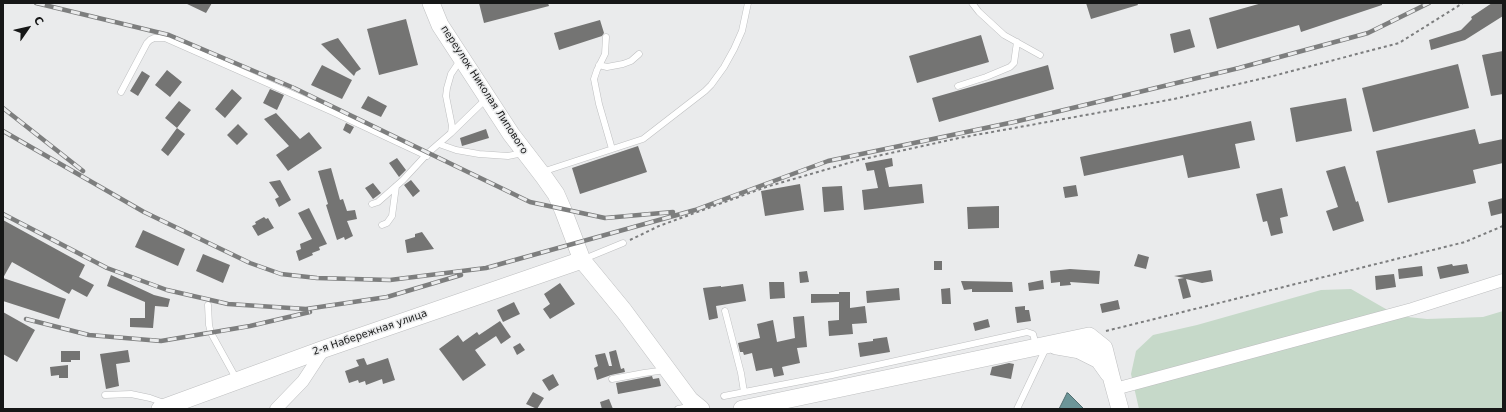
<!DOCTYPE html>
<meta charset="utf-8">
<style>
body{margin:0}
#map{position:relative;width:1506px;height:412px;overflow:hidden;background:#eaebec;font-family:"DejaVu Sans",sans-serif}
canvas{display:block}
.frame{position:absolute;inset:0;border:4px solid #161717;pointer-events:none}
.north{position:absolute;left:8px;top:8px;width:40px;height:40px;-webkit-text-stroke:3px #eaebec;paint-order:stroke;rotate:56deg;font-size:11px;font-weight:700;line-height:16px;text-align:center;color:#161717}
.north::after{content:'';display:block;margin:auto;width:14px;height:18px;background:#161717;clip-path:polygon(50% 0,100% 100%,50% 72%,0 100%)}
</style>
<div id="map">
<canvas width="1506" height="412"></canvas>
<div class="frame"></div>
<div class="north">С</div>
</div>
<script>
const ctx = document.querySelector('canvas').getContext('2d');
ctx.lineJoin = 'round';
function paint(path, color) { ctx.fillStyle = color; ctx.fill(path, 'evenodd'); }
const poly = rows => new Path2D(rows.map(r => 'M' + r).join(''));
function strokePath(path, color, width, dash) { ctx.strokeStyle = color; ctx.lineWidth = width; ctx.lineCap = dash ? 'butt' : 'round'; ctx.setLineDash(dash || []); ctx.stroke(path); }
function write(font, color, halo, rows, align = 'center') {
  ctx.font = font + ' "DejaVu Sans",sans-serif'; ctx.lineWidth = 3; ctx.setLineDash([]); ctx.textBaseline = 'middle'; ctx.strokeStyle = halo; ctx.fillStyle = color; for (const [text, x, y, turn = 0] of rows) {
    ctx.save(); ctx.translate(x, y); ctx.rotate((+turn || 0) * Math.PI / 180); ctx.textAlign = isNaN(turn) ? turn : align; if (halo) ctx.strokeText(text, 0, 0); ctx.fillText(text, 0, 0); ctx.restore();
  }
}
const green = poly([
 [1351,289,1398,316,1427,319,1483,317,1503,311,1503,409,1139,409,1131,374,1136,351,1153,335,1197,325,1321,290]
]);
const water = poly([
 [1067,393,1068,393,1084,409,1059,409,1067,393]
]);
const building = poly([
 [185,3,212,3,206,13],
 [479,3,548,3,549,6,484,23],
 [1086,3,1137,3,1138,5,1091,19],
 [1262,3,1382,3,1382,5,1301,32,1299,25,1217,49,1209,18],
 [1492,3,1503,3,1503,16,1465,40,1431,50,1429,40,1461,30,1472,19,1471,17],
 [406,19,418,65,379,75,367,29],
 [600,20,604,33,602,36,559,50,554,33],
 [1190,29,1195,47,1174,53,1170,34],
 [981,35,989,62,917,83,909,56],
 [338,38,361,69,356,72,354,76,321,44],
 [1503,51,1503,94,1491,96,1482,55],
 [1458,64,1469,108,1373,132,1362,88],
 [322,65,352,80,342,99,311,85],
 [1048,65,1054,89,939,122,932,98],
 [167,70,182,82,170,97,155,85],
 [142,71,150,76,138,96,130,91],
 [232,89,242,98,225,118,215,109],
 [270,89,284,95,277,110,263,103],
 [368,96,387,106,381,117,361,108],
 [1346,98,1352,131,1296,142,1290,108],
 [179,101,191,110,177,128,165,118],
 [276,113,300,139,309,132,322,148,288,171,276,155,289,146,264,119],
 [1251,121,1255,140,1235,144,1240,168,1188,178,1183,155,1084,176,1080,157],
 [346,123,354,127,350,134,343,130],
 [238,124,248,134,237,145,227,135],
 [177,128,185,134,168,156,161,150],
 [486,129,489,138,462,146,460,138],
 [1475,129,1479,144,1503,139,1503,163,1473,170,1476,183,1388,203,1376,151],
 [638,146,647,172,580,194,572,168],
 [397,158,406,170,399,177,389,163],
 [892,158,893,166,885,168,889,187,922,184,924,203,864,210,862,190,878,188,874,170,867,171,865,163],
 [1345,166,1356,202,1358,201,1364,221,1333,231,1326,211,1338,207,1326,171],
 [331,168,340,200,343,199,347,211,355,210,357,219,347,221,353,236,345,240,344,237,337,240,326,205,328,204,318,171],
 [280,180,291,200,279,207,275,199,279,197,269,182],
 [411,180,420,191,413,197,404,185],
 [373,183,381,193,373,199,365,188],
 [800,184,804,210,765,216,761,191],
 [1076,185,1078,196,1065,198,1063,187],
 [842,186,844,210,824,212,822,187],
 [1282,188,1288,216,1280,218,1283,233,1271,236,1267,221,1263,222,1256,194],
 [1503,198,1503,213,1491,216,1488,202],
 [999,206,999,228,968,229,967,207],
 [309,208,327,244,319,247,320,250,312,253,313,255,299,261,296,251,301,249,300,244,312,239,298,213],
 [264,217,266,219,268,218,274,228,258,236,252,226,256,224,255,222],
 [3,220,85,265,79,277,94,285,87,297,72,289,69,294,12,262,3,278],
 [143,230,185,249,178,266,135,247],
 [422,232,434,249,407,253,405,240,415,237,415,234],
 [203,254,230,265,223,283,196,271],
 [1138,254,1149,257,1146,269,1134,266],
 [934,261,942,261,942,270,934,270],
 [1452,264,1453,266,1467,264,1469,273,1440,279,1437,267],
 [1422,266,1423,276,1399,279,1398,269],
 [1070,269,1100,271,1099,284,1070,282,1071,285,1060,286,1060,282,1051,283,1050,271],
 [1211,270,1213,281,1202,283,1186,279,1191,297,1183,299,1178,279,1184,278,1174,276],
 [807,271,809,282,800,283,799,272],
 [1394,274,1396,287,1376,290,1375,276],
 [111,275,154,295,170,299,168,307,155,306,153,328,130,327,130,318,145,318,145,302,107,286],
 [3,278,66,299,59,319,3,301],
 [1043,280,1044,289,1029,291,1028,283],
 [961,281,1012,282,1013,292,972,292,972,289,964,290],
 [769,282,784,282,785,298,770,299],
 [560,283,575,304,550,319,543,309,550,304,544,294],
 [743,284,746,301,716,306,718,318,709,320,703,288,721,286,721,287],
 [899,288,900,300,867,303,866,291],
 [950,288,951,304,942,304,941,289],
 [839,292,850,292,850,308,865,306,867,323,852,324,853,334,829,336,828,321,839,320,839,302,811,303,811,294,839,294],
 [1118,300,1120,309,1102,313,1100,304],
 [514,302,520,314,503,322,497,310],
 [1025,306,1025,310,1029,310,1031,321,1017,323,1015,307],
 [3,312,35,330,17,362,3,354],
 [804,316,807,347,797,348,800,363,782,367,784,375,774,377,772,368,756,371,752,353,744,355,743,352,740,352,738,343,760,338,757,324,773,320,777,342,795,338,793,317],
 [988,319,990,327,975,331,973,323],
 [500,321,511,337,501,344,496,336,475,350,486,365,463,381,439,349,458,335,463,342,477,332,479,335],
 [887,337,890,352,860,357,858,343,873,341,873,339],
 [520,343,525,350,517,355,513,347],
 [128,350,130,362,116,364,119,386,106,389,100,354],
 [616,350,621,369,624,368,625,372,611,375,597,380,594,368,598,366,595,355,605,353,609,366,612,366,609,352],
 [61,351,80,351,80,360,71,360,71,362,61,362],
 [364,358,367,365,388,358,395,380,383,384,382,379,366,385,365,381,359,383,358,380,349,383,345,371,359,366,356,360],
 [1009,363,1014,364,1011,379,990,375,992,367],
 [68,365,68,378,59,378,59,375,51,376,50,367],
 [553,374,559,385,549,391,542,380],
 [652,376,653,379,659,378,661,386,618,394,616,383],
 [533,392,544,398,537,409,526,404],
 [609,399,613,409,602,409,600,402]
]);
const path = poly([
 [630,240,659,226,766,187,859,160,959,138,1174,99,1273,76,1399,43,1463,3],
 [1106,331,1465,242,1503,226]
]);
const lane = poly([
 [972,3,979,12,1004,35,1040,55],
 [606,37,605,54,597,70,594,79,599,104,612,149],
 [599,65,607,67,623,64,631,61,639,54],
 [958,86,986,77,1010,67,1014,63,1017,42],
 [121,92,147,43,150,40,154,38,165,38,333,112,427,156],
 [451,133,486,99],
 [439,144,456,150,479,154,508,156,523,153],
 [542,172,643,139,705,91,711,85,724,67,734,49,742,31,748,3],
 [372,204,378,202,403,180,428,153,451,133,452,126,446,96,447,88,451,74,461,59],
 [382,225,387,223,392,216,396,186],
 [584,259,623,243],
 [208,305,209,325,211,333,237,380],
 [725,311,741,373,744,392],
 [612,379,644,373,666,370],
 [105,395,131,394,150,398,164,403],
 [724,396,832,375,1027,332,1033,334,1036,345],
 [678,409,694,406],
 [1017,409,1046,348]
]);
const street = poly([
 [1115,389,1412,309,1503,280],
 [276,409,303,381,324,349]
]);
const secondary = poly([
 [431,3,440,25,511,134,544,177,556,194,563,210,582,260,624,311,690,400,701,409],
 [1056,346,1079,350,1099,360,1109,374],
 [160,409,324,349,582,260],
 [742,409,1089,336,1104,348,1111,376,1120,409]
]);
const rail = poly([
 [36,3,169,35,294,88,530,202,605,218,673,212],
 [3,108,83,171],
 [3,131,144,212,250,263,281,274,317,278,390,280,486,268,695,210,828,161,1014,122,1239,68,1368,33,1429,3],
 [3,214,107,268,167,290,228,304,306,309,387,297,461,275],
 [26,319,89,335,161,341,250,326,310,312]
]);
const streetNames = [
 ["переулок Николая Липового",484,90,57],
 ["2-я Набережная улица",370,333,-19]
];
paint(green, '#c6d9c9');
paint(water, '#6c9598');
strokePath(water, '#526f71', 1);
paint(building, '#747473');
strokePath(lane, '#bebfc0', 7);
strokePath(street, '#bebfc0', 13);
strokePath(secondary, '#bebfc0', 18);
strokePath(path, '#7c7d7e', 2, [3, 3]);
strokePath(lane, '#fff', 6);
strokePath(street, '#fff', 12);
strokePath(secondary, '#fff', 17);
strokePath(rail, '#7d7e7e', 4.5);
strokePath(rail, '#eaebec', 3, [9]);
write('10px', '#161717', '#eaebec', streetNames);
</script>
